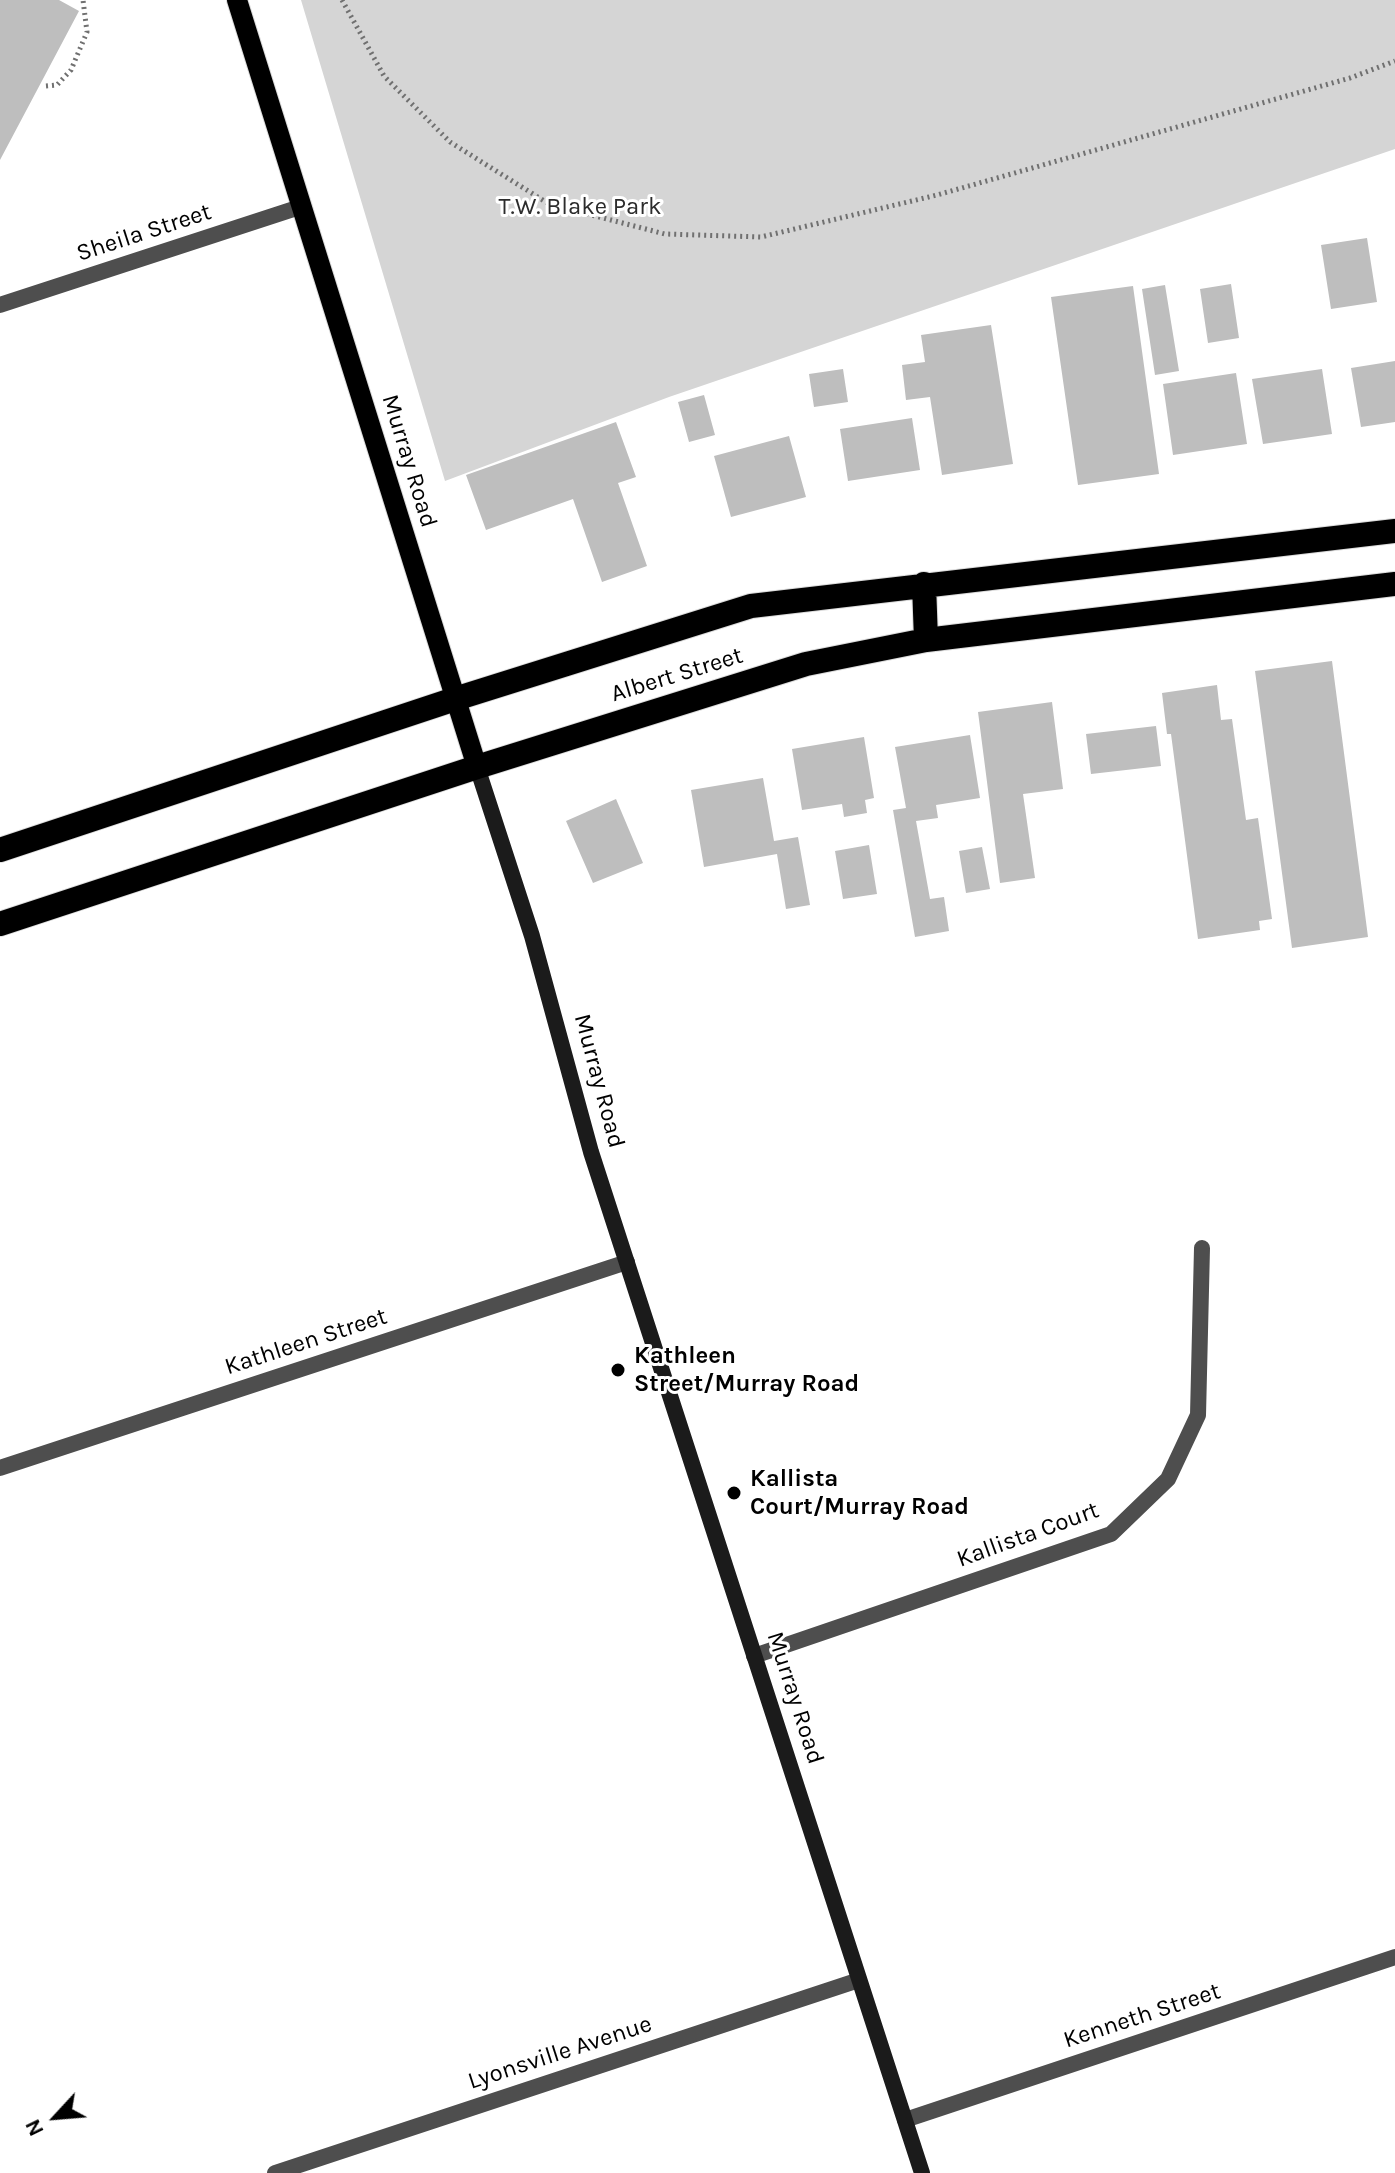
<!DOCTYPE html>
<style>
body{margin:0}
#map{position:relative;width:1395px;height:2173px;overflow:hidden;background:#fff;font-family:Karla,sans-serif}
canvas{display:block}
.north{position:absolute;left:16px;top:2077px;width:80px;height:80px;-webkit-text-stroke:6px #fff;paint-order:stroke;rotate:244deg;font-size:22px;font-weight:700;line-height:32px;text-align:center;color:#000}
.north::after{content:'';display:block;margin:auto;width:28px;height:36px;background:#000;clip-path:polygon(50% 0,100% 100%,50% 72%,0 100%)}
</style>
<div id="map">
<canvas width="1395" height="2173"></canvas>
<div class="north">N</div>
</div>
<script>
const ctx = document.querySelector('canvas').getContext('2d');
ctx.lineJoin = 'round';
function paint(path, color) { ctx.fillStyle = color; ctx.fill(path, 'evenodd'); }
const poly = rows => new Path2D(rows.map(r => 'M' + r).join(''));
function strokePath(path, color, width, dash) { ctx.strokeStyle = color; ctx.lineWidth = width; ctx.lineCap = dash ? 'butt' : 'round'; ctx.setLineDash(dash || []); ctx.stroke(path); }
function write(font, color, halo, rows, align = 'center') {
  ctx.font = font + ' Karla,sans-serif'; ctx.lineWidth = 6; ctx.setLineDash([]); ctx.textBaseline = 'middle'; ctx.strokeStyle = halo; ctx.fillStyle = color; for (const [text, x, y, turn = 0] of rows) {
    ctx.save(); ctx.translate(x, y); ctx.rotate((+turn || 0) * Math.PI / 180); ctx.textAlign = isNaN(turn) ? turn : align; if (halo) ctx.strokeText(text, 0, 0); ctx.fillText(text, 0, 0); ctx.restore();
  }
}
const green = poly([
 [301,0,1395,0,1395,149,669,397,445,481]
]);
const building = poly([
 [0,0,59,0,79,11,0,160],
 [1367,238,1377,302,1331,309,1321,245],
 [1231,284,1239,338,1208,343,1200,289],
 [1165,285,1179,371,1155,375,1142,289],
 [1133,286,1159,474,1078,485,1051,297],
 [991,325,1013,464,942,475,930,397,906,400,902,365,925,362,921,335],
 [1395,361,1395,422,1361,427,1351,368],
 [843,369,848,402,814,407,809,374],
 [1322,369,1332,434,1263,444,1252,379],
 [1236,373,1247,444,1173,455,1163,384],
 [704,395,715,435,689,442,678,402],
 [912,418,920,470,848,481,840,429],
 [616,422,636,477,618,483,647,566,602,582,573,499,486,530,466,475],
 [789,436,806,497,731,517,714,456],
 [1332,661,1368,937,1292,948,1255,671],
 [1217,685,1221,720,1232,719,1246,820,1258,818,1272,919,1259,921,1260,930,1198,939,1171,734,1167,734,1162,693],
 [1052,702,1063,789,1023,794,1035,878,1000,883,978,712],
 [1156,726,1161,766,1091,774,1086,734],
 [970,735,980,798,936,805,938,818,916,821,930,899,944,897,949,931,915,937,893,810,906,808,895,747],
 [864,737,874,798,865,800,867,813,844,817,842,804,802,810,792,749],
 [763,778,774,841,798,837,810,905,786,909,777,854,704,867,691,790],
 [616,799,643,863,593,883,566,821],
 [869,845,877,894,843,899,835,851],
 [982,847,990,889,966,893,959,851]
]);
const path = poly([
 [342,0,384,76,450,142,549,204,665,234,761,237,937,195,1350,78,1395,61],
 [46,86,57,85,71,70,87,32,83,0]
]);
const street = poly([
 [0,305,303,206],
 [0,1468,627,1262],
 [754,1656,1111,1534,1168,1479,1198,1415,1202,1248],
 [905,2120,1395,1957],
 [275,2173,859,1980]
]);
const secondary = poly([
 [477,767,532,936,591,1152,922,2173]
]);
const primary = poly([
 [237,0,477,767]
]);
const highway = poly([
 [924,584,926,640],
 [0,850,455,699,751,606,1395,531],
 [0,924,477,767,806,664,926,640,1395,584]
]);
const markers = [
 [618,1370,8,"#000"],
 [734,1493,8,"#000"]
];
const parkNames = [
 ["T.W. Blake Park",580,207]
];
const streetNames = [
 ["Sheila Street",144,233,-18],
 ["Murray Road",409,461,73],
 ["Albert Street",677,675,-17],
 ["Murray Road",599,1081,75],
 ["Kathleen Street",306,1342,-18],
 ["Kallista Court",1028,1535,-20],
 ["Murray Road",795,1698,72],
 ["Kenneth Street",1142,2016,-18],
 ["Lyonsville Avenue",560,2053,-18]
];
const poiNames = [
 ["Kathleen",634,1356],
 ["Street/Murray Road",634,1384],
 ["Kallista",750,1479],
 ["Court/Murray Road",750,1507]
];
paint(green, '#d5d5d5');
paint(building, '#bebebe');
strokePath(primary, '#dbdbdb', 22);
strokePath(highway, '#dbdbdb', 26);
strokePath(path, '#707070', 5, [2, 4]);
strokePath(street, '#4e4e4e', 16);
strokePath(secondary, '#1b1b1b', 16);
strokePath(primary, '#000', 20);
strokePath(highway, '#000', 24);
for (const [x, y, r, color] of markers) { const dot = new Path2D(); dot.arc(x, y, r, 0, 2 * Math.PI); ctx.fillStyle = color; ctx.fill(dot); strokePath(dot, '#fff', 3); }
write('24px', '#2c2c2c', '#fff', parkNames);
write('24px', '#000', '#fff', streetNames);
write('bold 24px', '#000', '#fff', poiNames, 'left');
</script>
